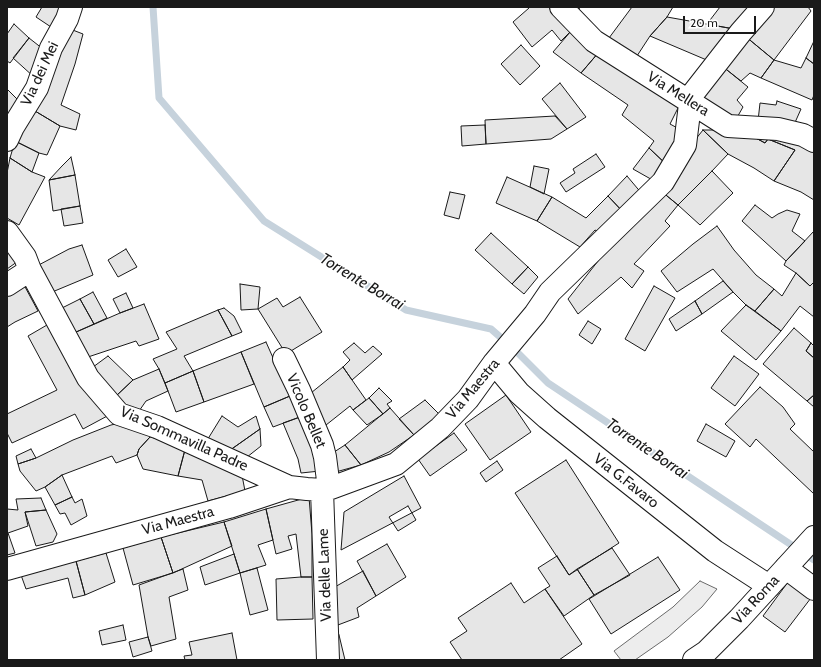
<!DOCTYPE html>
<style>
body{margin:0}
#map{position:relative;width:821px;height:667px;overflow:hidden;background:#fff;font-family:Cabin,sans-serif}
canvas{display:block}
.frame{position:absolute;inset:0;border:8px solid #1a1a1a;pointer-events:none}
.scale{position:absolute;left:683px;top:16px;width:73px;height:18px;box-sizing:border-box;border:2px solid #1a1a1a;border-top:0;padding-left:5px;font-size:12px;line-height:14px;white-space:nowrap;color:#1a1a1a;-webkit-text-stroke:3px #fff;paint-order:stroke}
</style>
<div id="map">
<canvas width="821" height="667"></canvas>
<div class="frame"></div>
<div class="scale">20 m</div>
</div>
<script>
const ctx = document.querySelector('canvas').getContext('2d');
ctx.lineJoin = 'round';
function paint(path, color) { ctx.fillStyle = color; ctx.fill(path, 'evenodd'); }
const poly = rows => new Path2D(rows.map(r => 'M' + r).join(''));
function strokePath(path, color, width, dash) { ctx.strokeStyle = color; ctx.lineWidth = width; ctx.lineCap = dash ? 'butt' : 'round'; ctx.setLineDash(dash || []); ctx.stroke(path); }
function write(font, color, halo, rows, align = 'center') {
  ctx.font = font + ' Cabin,sans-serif'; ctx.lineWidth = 3; ctx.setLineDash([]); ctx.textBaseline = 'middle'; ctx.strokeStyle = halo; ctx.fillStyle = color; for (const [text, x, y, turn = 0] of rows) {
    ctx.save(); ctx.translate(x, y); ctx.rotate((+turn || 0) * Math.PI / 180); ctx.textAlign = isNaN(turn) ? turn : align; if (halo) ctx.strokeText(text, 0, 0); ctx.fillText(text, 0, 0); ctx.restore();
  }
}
const parking = poly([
 [700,581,717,589,702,607,668,637,635,660,621,660,614,651,673,607,700,581]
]);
const stream = poly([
 [153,7,159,98,264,221,406,310,491,329,514,349,548,383,814,560]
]);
const building = poly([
 [42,7,64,7,54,29,36,17,42,7],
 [529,7,581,7,563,22,572,30,561,41,552,30,532,47,513,22,529,8,529,7],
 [632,7,673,7,667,17,650,36,635,59,609,38,632,7],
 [720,7,751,7,734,29,707,24,720,7],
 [771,7,808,7,811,11,774,60,745,36,771,7],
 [667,17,734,29,709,61,650,36,667,17],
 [14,24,29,38,10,63,7,61,7,34,14,24],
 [65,27,83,34,75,64,61,105,80,114,76,130,60,126,30,108,65,27],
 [572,30,599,52,581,73,553,52,572,30],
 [745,36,774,60,761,78,750,73,741,81,722,66,745,36],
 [29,38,43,49,34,77,13,58,29,38],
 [814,41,814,64,806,58,814,41],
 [521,45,540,66,520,85,501,64,521,45],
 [599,52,679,106,670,124,683,131,668,166,649,148,654,141,622,115,628,105,581,73,599,52],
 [806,58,814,64,814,95,812,100,761,78,774,60,801,68,806,58],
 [722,66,748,87,737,100,743,107,735,121,701,99,722,66],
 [560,83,586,117,567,129,542,99,560,83],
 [7,89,20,102,7,125,7,89],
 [777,101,801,109,793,127,758,121,760,103,776,105,777,101],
 [30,108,60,126,47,155,39,153,15,141,30,108],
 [555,116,567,129,551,139,486,144,485,120,555,116],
 [485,125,486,144,462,146,461,126,485,125],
 [703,130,728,154,712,171,678,205,661,191,687,150,703,130],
 [703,130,741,130,765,143,768,139,795,150,774,181,754,168,728,154,703,130],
 [741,130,814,146,814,200,801,192,774,181,795,150,768,139,765,143,741,130],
 [15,141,39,153,32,172,10,158,15,141],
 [649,148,668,166,656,182,633,169,649,148],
 [596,154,605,167,566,192,560,183,575,173,573,169,596,154],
 [71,157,75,175,49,180,62,166,71,157],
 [10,158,32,172,45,177,19,225,7,218,7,173,10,158],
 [534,166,549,169,544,194,530,187,534,166],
 [712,171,733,193,700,225,678,205,712,171],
 [75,175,80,206,53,211,49,180,75,175],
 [627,176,643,195,624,213,608,196,627,176],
 [507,177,552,197,537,221,496,203,507,177],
 [661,191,678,205,665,221,670,226,634,264,644,271,632,288,621,277,578,314,568,299,606,251,661,191],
 [450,192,465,195,459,219,444,215,450,192],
 [608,196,624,213,603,234,595,230,580,247,537,221,552,197,586,218,608,196],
 [755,205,772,218,778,214,787,210,800,214,792,231,805,241,786,261,742,221,755,205],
 [80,206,83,223,64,226,61,209,80,206],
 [717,226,734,250,756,275,774,289,755,311,746,305,733,292,713,269,677,292,661,271,693,244,717,226],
 [814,231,814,282,810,286,796,273,784,265,786,261,814,231],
 [491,233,528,267,512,284,475,250,491,233],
 [7,241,21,259,7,269,7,241],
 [82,245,93,275,45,295,33,268,69,249,82,245],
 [126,249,137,267,118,277,108,260,126,249],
 [528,267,538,277,524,294,512,284,528,267],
 [796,273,810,286,814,282,814,317,800,306,781,331,755,311,774,289,782,296,796,273],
 [723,281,733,292,702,314,695,301,723,281],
 [240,284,260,287,258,309,241,310,240,284],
 [24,285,38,311,15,322,7,327,7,290,24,285],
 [654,286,675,298,645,351,625,339,654,286],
 [93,292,107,318,94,324,80,299,93,292],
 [126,293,133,308,120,313,113,299,126,293],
 [300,297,322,332,286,354,258,309,277,298,283,307,300,297],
 [80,299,94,324,67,336,62,308,80,299],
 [695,301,702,314,676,331,669,319,695,301],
 [144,304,159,339,139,346,136,341,85,358,67,336,120,313,144,304],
 [746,305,781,331,756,360,721,331,746,305],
 [224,308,234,316,242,332,232,336,218,310,224,308],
 [218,310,232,336,184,356,193,371,165,383,159,369,153,359,177,349,166,332,218,310],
 [588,321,601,329,592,344,579,335,588,321],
 [47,325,111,414,83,429,75,414,12,443,7,433,7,414,57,390,28,336,47,325],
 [794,328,811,343,806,351,814,358,814,395,807,401,763,364,794,328],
 [266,342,290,396,264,407,241,352,266,342],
 [354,343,365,353,373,346,382,354,352,380,343,367,350,360,343,352,354,343],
 [811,343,814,346,814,358,806,351,811,343],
 [241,352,254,384,204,402,193,371,241,352],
 [108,356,133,380,115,397,89,370,108,356],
 [734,356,759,374,735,406,711,388,734,356],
 [343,367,366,400,353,410,350,406,321,429,306,397,343,367],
 [159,369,168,391,146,401,137,414,115,397,133,380,159,369],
 [193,371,204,402,176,412,165,383,193,371],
 [760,387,783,407,795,424,790,429,814,452,814,494,756,439,750,447,725,424,760,387],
 [379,388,392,401,387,404,390,408,383,414,369,398,379,388],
 [506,395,531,432,490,460,465,424,506,395],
 [814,395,814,407,807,401,814,395],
 [290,396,300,417,273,427,264,407,290,396],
 [369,398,383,414,367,425,353,410,369,398],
 [425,400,439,414,420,431,414,435,399,419,425,400],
 [390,408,414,435,389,452,361,465,345,445,390,408],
 [222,416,238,427,256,416,260,429,226,453,206,442,222,416],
 [300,417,320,471,301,473,298,459,283,423,300,417],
 [125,422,148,432,150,437,139,449,137,455,116,463,112,456,62,475,45,487,36,491,20,471,18,464,36,458,73,440,111,425,125,422],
 [706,424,735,441,726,457,697,441,706,424],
 [260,429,261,446,242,461,226,453,260,429],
 [454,433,467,450,430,476,418,459,454,433],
 [150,437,186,446,178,476,143,469,137,455,139,449,150,437],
 [345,445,361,465,332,473,331,454,345,445],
 [186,446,241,470,245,491,208,501,202,480,178,476,186,446],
 [31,449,36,458,18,464,16,456,31,449],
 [566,460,619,543,569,575,515,493,566,460],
 [497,461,503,470,486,482,480,473,497,461],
 [62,475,72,497,55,505,45,487,62,475],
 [404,476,421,508,341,550,344,512,404,476],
 [72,497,75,503,82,499,87,516,71,525,65,513,60,514,55,505,72,497],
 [309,497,312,534,312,577,301,577,296,534,288,536,292,549,276,554,266,509,309,497],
 [41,498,46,510,25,512,28,526,8,533,15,553,7,555,7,509,18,510,16,499,41,498],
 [408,506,416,520,398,531,389,517,408,506],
 [266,509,273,540,258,545,266,565,240,573,224,522,266,509],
 [46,510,57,534,53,542,36,546,25,512,46,510],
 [224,522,232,546,173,573,161,537,224,522],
 [161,537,173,573,133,585,123,548,161,537],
 [387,544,406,577,376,596,357,561,387,544],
 [612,548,630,575,594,595,577,569,612,548],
 [106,553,115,582,85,595,76,561,106,553],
 [234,554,240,573,205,585,200,567,234,554],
 [557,556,569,575,577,569,594,595,564,616,545,589,550,586,538,568,557,556],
 [658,557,680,590,611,634,589,599,658,557],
 [76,561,85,595,73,598,68,578,26,589,21,575,76,561],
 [257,568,268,610,250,615,240,573,257,568],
 [183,569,188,590,169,597,176,639,151,646,148,637,139,585,183,569],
 [363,571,376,596,357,608,359,617,330,628,326,592,363,571],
 [301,577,312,577,313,619,277,620,276,579,301,577],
 [791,578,814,594,785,632,763,616,791,578],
 [511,583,524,603,545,589,582,644,559,660,462,660,450,642,467,631,458,618,511,583],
 [123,625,126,640,102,645,99,631,123,625],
 [232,633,237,660,185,660,184,656,192,655,189,642,232,633],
 [339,635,345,660,332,660,330,639,339,635],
 [148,637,152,651,133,657,129,642,148,637]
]);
const street = poly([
 [561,7,594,41,728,126,778,129,803,135,814,141],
 [7,140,13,127,37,88,51,48,67,19,71,7],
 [7,232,25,257,30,270,88,378,119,414,157,427,289,487],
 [7,285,30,270],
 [284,359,299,390,322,445,325,457,329,488],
 [494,363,519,393,547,418,715,551,769,586],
 [322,490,328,660],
 [786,568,814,589],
 [7,569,229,507,289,487,307,489,322,490,331,488,396,464,440,428,468,399,494,363,535,314,550,292,663,182,685,145,691,96,741,32,763,7]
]);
const secondary = poly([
 [694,660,706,652,739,619,814,537]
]);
const streetNames = [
 ["Via dei Mei",40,74,-65],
 ["Via Mellera",678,94,32],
 ["Via Maestra",473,389,-50],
 ["Vicolo Bellet",306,411,67],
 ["Via Sommavilla Padre",184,439,24],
 ["Via G.Favaro",626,481,38],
 ["Via Maestra",178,521,-15],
 ["Via delle Lame",325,575,-92],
 ["Via Roma",756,600,-47]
];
const waterNames = [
 ["Torrente Borrai",362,282,31],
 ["Torrente Borrai",647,449,34]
];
paint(parking, '#ededed');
strokePath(parking, '#6a6a6a', 1);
strokePath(stream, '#c6d2dc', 7);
paint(building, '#e6e6e6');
strokePath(building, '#1a1a1a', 1);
strokePath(street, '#1a1a1a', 24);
strokePath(secondary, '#1a1a1a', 24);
strokePath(street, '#fff', 22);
strokePath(secondary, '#fff', 22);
write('15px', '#1a1a1a', '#fff', streetNames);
write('italic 16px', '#1a1a1a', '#fff', waterNames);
</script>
